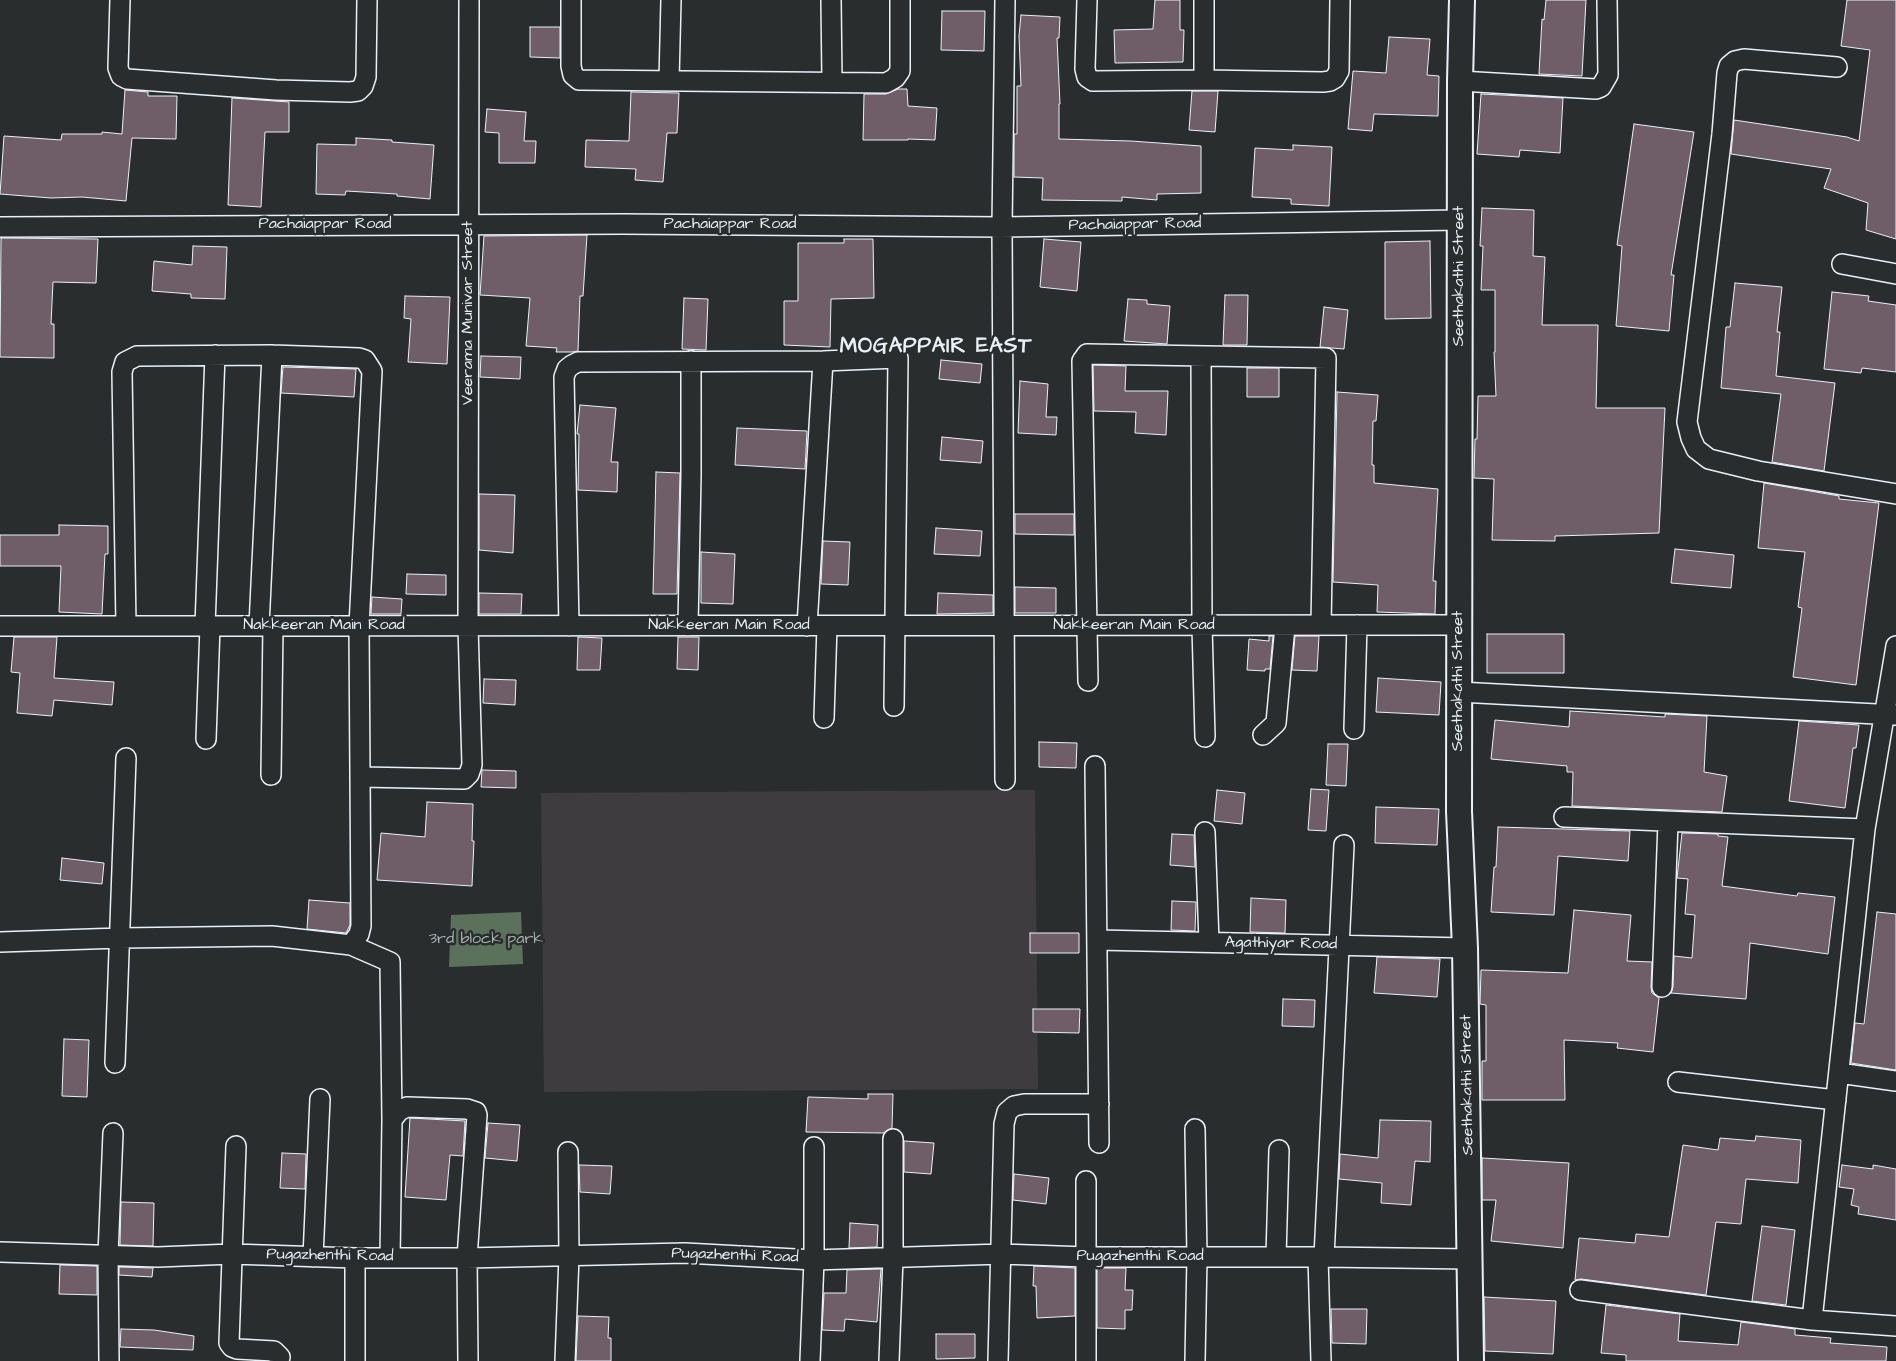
<!DOCTYPE html>
<style>
body{margin:0}
canvas{display:block;background:#2a2d2e}
</style>
<canvas width="1896" height="1361"></canvas>
<script>
const ctx = document.querySelector('canvas').getContext('2d');
ctx.lineJoin = 'round';
function paint(path, color) { ctx.fillStyle = color; ctx.fill(path, 'evenodd'); }
const poly = rows => new Path2D(rows.map(r => 'M' + r).join(''));
function strokePath(path, color, width, dash) { ctx.strokeStyle = color; ctx.lineWidth = width; ctx.lineCap = dash ? 'butt' : 'round'; ctx.setLineDash(dash || []); ctx.stroke(path); }
function write(font, color, halo, rows, align = 'center') {
  ctx.font = font + ' "Architects Daughter",sans-serif'; ctx.lineWidth = 5; ctx.setLineDash([]); ctx.textBaseline = 'middle'; ctx.strokeStyle = halo; ctx.fillStyle = color; for (const [text, x, y, turn = 0] of rows) {
    ctx.save(); ctx.translate(x, y); ctx.rotate((+turn || 0) * Math.PI / 180); ctx.textAlign = isNaN(turn) ? turn : align; if (halo) ctx.strokeText(text, 0, 0); ctx.fillText(text, 0, 0); ctx.restore();
  }
}
const built = poly([
 [1035,790,1038,1089,544,1092,541,793]
]);
const green = poly([
 [521,912,523,964,449,967,451,915]
]);
const building = poly([
 [1155,0,1180,0,1180,30,1184,30,1183,62,1115,63,1114,30,1153,29,1155,0],
 [1546,0,1586,0,1582,76,1539,74,1542,19,1544,20,1546,0],
 [1847,0,1896,0,1896,239,1866,230,1868,203,1824,188,1831,169,1731,154,1734,120,1847,137,1859,141,1870,50,1841,46,1847,0],
 [942,11,985,11,984,51,941,50,942,11],
 [1021,15,1060,17,1059,38,1057,38,1060,104,1059,104,1059,139,1131,141,1201,146,1201,193,1157,194,1157,200,1122,197,1122,201,1042,200,1043,178,1014,177,1014,134,1017,134,1017,86,1021,86,1019,36,1021,15],
 [530,27,560,27,560,58,530,57,530,27],
 [1389,37,1430,39,1427,75,1439,76,1438,116,1374,114,1372,131,1348,129,1353,71,1386,73,1389,37],
 [898,89,907,89,908,106,937,108,935,140,908,139,908,140,863,140,864,94,886,94,898,89],
 [125,90,148,92,148,96,177,96,176,139,132,138,126,201,82,197,51,198,0,194,4,136,61,140,62,134,102,134,102,132,122,134,125,90],
 [1192,91,1218,91,1215,132,1189,130,1192,91],
 [631,92,679,93,677,133,667,133,663,182,635,180,636,169,585,167,586,140,629,141,631,92],
 [1481,94,1563,98,1560,153,1520,150,1519,157,1477,154,1481,94],
 [232,98,289,102,289,132,265,132,261,207,228,205,232,98],
 [487,109,526,112,524,141,536,141,535,163,499,163,499,133,485,132,487,109],
 [1634,124,1694,132,1671,275,1674,275,1669,331,1616,326,1622,246,1617,245,1634,124],
 [356,138,392,140,392,142,434,145,430,199,397,196,397,194,346,191,345,195,316,194,317,144,356,145,356,138],
 [1293,145,1332,147,1329,206,1291,204,1291,199,1252,197,1255,148,1293,150,1293,145],
 [1482,208,1534,210,1533,256,1545,257,1542,325,1598,325,1596,408,1665,408,1659,533,1555,536,1555,541,1492,540,1494,479,1474,478,1475,439,1477,439,1478,396,1496,396,1494,352,1495,352,1495,290,1481,290,1483,246,1480,246,1482,208],
 [587,235,583,296,580,296,578,351,572,352,556,352,557,348,526,346,530,298,480,295,484,236,587,235],
 [1,238,98,239,96,283,53,282,51,324,54,324,54,358,0,357,1,238],
 [844,239,873,239,874,298,831,299,830,347,784,345,784,301,798,301,798,243,844,243,844,239],
 [1044,239,1081,242,1077,291,1040,287,1044,239],
 [1430,241,1431,318,1385,319,1385,242,1430,241],
 [193,246,227,247,225,299,191,298,191,294,152,291,154,261,192,265,193,246],
 [1735,283,1782,287,1777,332,1780,332,1776,376,1835,383,1824,471,1772,462,1781,394,1721,388,1726,327,1730,327,1735,283],
 [1832,292,1869,296,1868,301,1896,305,1896,372,1862,368,1861,373,1824,369,1832,292],
 [1225,295,1248,295,1247,345,1223,345,1225,295],
 [405,296,450,297,447,364,408,362,411,319,404,318,405,296],
 [684,298,708,299,706,350,682,349,684,298],
 [1128,299,1147,300,1147,304,1170,306,1167,344,1124,341,1128,299],
 [1324,307,1348,310,1344,349,1320,347,1324,307],
 [481,356,521,357,520,379,480,377,481,356],
 [941,360,982,364,980,383,939,379,941,360],
 [1093,365,1126,366,1125,391,1168,391,1166,435,1135,433,1136,412,1094,411,1093,365],
 [283,367,356,369,354,397,281,393,283,367],
 [1247,368,1279,368,1279,397,1247,397,1247,368],
 [1020,381,1048,384,1046,417,1057,417,1056,435,1018,433,1020,381],
 [1337,392,1378,395,1376,421,1373,421,1372,465,1374,465,1374,483,1438,489,1433,581,1436,581,1435,614,1377,612,1378,585,1333,582,1337,392],
 [580,405,616,408,611,462,618,462,617,492,578,490,579,434,577,434,580,405],
 [737,428,807,431,805,469,735,465,737,428],
 [942,437,983,441,981,463,940,460,942,437],
 [656,472,680,473,677,594,653,594,656,472],
 [1764,483,1839,496,1839,499,1879,503,1856,685,1793,677,1802,608,1798,607,1805,552,1758,548,1764,483],
 [479,494,515,495,513,553,479,550,479,494],
 [1015,514,1074,514,1074,535,1015,534,1015,514],
 [59,525,108,526,108,554,105,554,102,614,59,612,61,566,0,566,0,535,59,535,59,525],
 [936,528,982,531,980,556,934,554,936,528],
 [823,541,850,542,848,585,821,584,823,541],
 [1675,549,1734,555,1731,588,1671,583,1675,549],
 [701,552,735,554,733,604,701,603,701,552],
 [407,574,446,575,446,595,406,594,407,574],
 [1015,587,1056,588,1056,613,1015,613,1015,587],
 [479,593,522,594,521,614,479,614,479,593],
 [938,593,993,595,993,613,937,614,938,593],
 [372,597,402,599,401,614,371,614,372,597],
 [1487,634,1564,634,1564,673,1487,673,1487,634],
 [1269,636,1273,636,1270,669,1265,669,1265,671,1247,670,1249,639,1269,641,1269,636],
 [1295,636,1319,636,1317,671,1292,670,1295,636],
 [14,637,57,637,54,678,114,682,112,705,54,700,52,716,17,713,20,673,11,672,14,637],
 [578,637,602,638,600,670,577,670,578,637],
 [678,637,699,637,698,670,677,669,678,637],
 [1378,678,1441,682,1439,715,1376,712,1378,678],
 [484,679,516,680,515,705,483,703,484,679],
 [1570,711,1665,717,1665,714,1707,716,1704,772,1727,776,1722,812,1572,806,1573,772,1567,772,1567,766,1491,759,1495,720,1569,727,1570,711],
 [1799,721,1859,725,1856,748,1853,748,1845,808,1789,801,1799,721],
 [1039,742,1077,743,1076,768,1039,767,1039,742],
 [1328,744,1348,744,1346,786,1326,785,1328,744],
 [482,770,516,771,516,788,481,787,482,770],
 [1311,789,1329,790,1326,831,1308,830,1311,789],
 [1217,790,1245,793,1242,824,1214,821,1217,790],
 [427,802,473,804,472,841,474,841,472,886,377,880,381,833,425,837,427,802],
 [1376,807,1439,809,1437,845,1375,843,1376,807],
 [1498,827,1630,831,1628,861,1558,856,1554,915,1491,912,1494,867,1496,867,1498,827],
 [1682,833,1718,834,1718,836,1728,837,1722,886,1797,896,1798,893,1835,897,1828,954,1750,943,1746,999,1671,993,1673,987,1674,956,1692,958,1695,915,1685,914,1688,879,1677,878,1682,833],
 [1172,834,1194,835,1195,867,1170,865,1172,834],
 [62,858,104,863,102,884,60,880,62,858],
 [1251,898,1286,900,1285,933,1250,932,1251,898],
 [309,900,350,903,350,925,346,933,307,929,309,900],
 [1172,901,1196,902,1195,931,1171,930,1172,901],
 [1574,910,1631,915,1627,961,1652,962,1651,987,1652,993,1659,998,1653,1052,1617,1048,1618,1043,1564,1040,1565,1100,1482,1100,1482,1061,1486,1061,1486,1005,1480,1004,1481,970,1568,973,1574,910],
 [1877,912,1896,914,1896,1070,1851,1063,1855,1023,1864,1024,1877,912],
 [1030,933,1079,933,1079,953,1030,953,1030,933],
 [1377,957,1440,959,1437,997,1374,993,1377,957],
 [1283,999,1315,1000,1314,1027,1282,1026,1283,999],
 [1033,1009,1080,1009,1079,1033,1033,1032,1033,1009],
 [64,1039,89,1040,87,1097,62,1096,64,1039],
 [868,1094,893,1094,892,1128,883,1133,806,1132,808,1097,868,1099,868,1094],
 [410,1118,465,1121,463,1156,450,1155,446,1200,405,1197,410,1118],
 [1380,1120,1431,1121,1430,1162,1415,1161,1411,1205,1381,1203,1382,1183,1339,1179,1340,1154,1378,1158,1380,1120],
 [488,1123,520,1125,517,1161,485,1158,488,1123],
 [1756,1136,1801,1140,1798,1183,1746,1179,1741,1224,1716,1222,1706,1295,1581,1279,1575,1280,1579,1238,1635,1243,1636,1234,1669,1237,1683,1145,1718,1150,1720,1138,1755,1141,1756,1136],
 [904,1141,934,1143,931,1174,904,1172,904,1141],
 [282,1153,306,1154,305,1189,280,1188,282,1153],
 [1482,1158,1569,1163,1563,1248,1491,1241,1496,1200,1482,1200,1482,1158],
 [579,1165,612,1166,610,1194,580,1192,579,1165],
 [1842,1165,1873,1169,1873,1165,1896,1169,1896,1220,1858,1214,1859,1207,1851,1205,1854,1189,1839,1187,1842,1165],
 [1014,1174,1049,1178,1046,1204,1013,1200,1014,1174],
 [121,1202,154,1203,153,1246,120,1245,121,1202],
 [850,1223,878,1225,877,1247,849,1248,850,1223],
 [1762,1226,1795,1230,1786,1305,1752,1301,1762,1226],
 [60,1265,97,1266,97,1295,59,1294,60,1265],
 [1034,1266,1075,1268,1075,1316,1037,1318,1036,1286,1033,1286,1034,1266],
 [119,1267,153,1268,152,1277,119,1275,119,1267],
 [1097,1268,1126,1268,1125,1290,1133,1290,1132,1310,1125,1310,1125,1329,1097,1328,1097,1268],
 [881,1269,877,1322,845,1319,844,1331,822,1330,824,1293,846,1293,847,1270,881,1269],
 [1484,1297,1556,1301,1553,1354,1485,1351,1484,1297],
 [1606,1305,1680,1314,1678,1341,1738,1345,1741,1322,1795,1329,1795,1335,1831,1338,1830,1343,1887,1347,1886,1361,1626,1361,1626,1355,1601,1353,1606,1305],
 [1331,1309,1367,1309,1366,1344,1332,1343,1331,1309],
 [578,1316,609,1317,608,1338,611,1338,611,1361,576,1361,578,1316],
 [121,1329,154,1330,194,1336,193,1350,120,1347,121,1329],
 [936,1334,975,1334,975,1358,936,1359,936,1334]
]);
const minor = poly([
 [120,0,118,68,121,76,127,79,276,90,350,92,358,91,363,86,366,77,367,0],
 [571,0,571,66,573,75,579,80,886,83,895,78,900,71,900,0],
 [831,0,832,81],
 [1087,0,1085,69,1087,77,1093,81,1204,80,1323,82,1330,81,1335,78,1339,71,1340,0],
 [1204,0,1204,80],
 [1837,67,1744,59,1735,61,1729,66,1727,73,1722,134,1687,422,1691,438,1696,449,1709,459,1758,471,1896,494],
 [669,80,671,0],
 [1460,81,1596,89,1601,87,1608,75,1607,0],
 [0,227,623,224,1002,227,1460,220],
 [1842,264,1896,274],
 [1201,356,1202,626,1205,737],
 [0,626,1459,625],
 [205,626,215,355],
 [259,626,272,355],
 [569,626,564,377,567,369,572,365,578,362,823,361,898,358,894,706],
 [688,626,691,475,691,361],
 [807,626,823,361],
 [1088,681,1082,361,1087,354,1326,358,1321,625],
 [1459,692,1895,715],
 [824,718,827,626],
 [1354,729,1357,625],
 [1263,735,1276,723,1285,626],
 [206,739,210,626],
 [1095,766,1099,1143],
 [271,775,273,626],
 [361,777,464,779,469,774,472,765,468,626,469,0],
 [1005,780,1002,227,1005,0],
 [1564,817,1865,829],
 [1205,832,1209,942],
 [1097,940,1465,948],
 [0,942,120,938,272,936,351,945,359,934,361,926,359,626,372,371,365,360,359,358,272,355,137,356,125,362,122,372,126,626],
 [351,945,390,962,392,1120,390,1258],
 [1662,987,1668,822],
 [115,1063,126,758],
 [1839,1073,1896,1081],
 [1678,1082,1836,1100],
 [392,1120,399,1111,407,1107,467,1109,476,1112,477,1115,467,1258,468,1361],
 [1195,1129,1197,1257,1195,1361],
 [236,1146,229,1343,232,1347,237,1349,274,1351,280,1357,279,1361],
 [0,1252,158,1257,232,1254,355,1258,467,1258,685,1253,814,1260,1002,1254,1086,1257,1324,1257,1470,1259],
 [313,1257,320,1099],
 [1276,1257,1279,1150],
 [1318,1257,1321,1361],
 [1324,1257,1344,845],
 [1580,1290,1812,1320,1896,1326],
 [1812,1320,1865,829,1896,646],
 [109,1361,108,1255,113,1133],
 [355,1361,355,1258],
 [565,1361,569,1256,568,1152],
 [810,1361,814,1260,814,1147],
 [889,1361,893,1258,893,1139],
 [998,1361,1004,1124,1007,1112,1014,1106,1024,1104,1099,1104],
 [1086,1361,1086,1181]
]);
const tertiary = poly([
 [1462,0,1460,81,1459,811,1465,948,1471,1361]
]);
const streetNames = [
 ["Pachaiappar Road",325,225],
 ["Pachaiappar Road",730,225],
 ["Pachaiappar Road",1135,225,-1],
 ["Seethakathi Street",1460,276,-90],
 ["Veerama Munivar Street",469,313,-90],
 ["Nakkeeran Main Road",324,626],
 ["Nakkeeran Main Road",729,626],
 ["Nakkeeran Main Road",1134,626],
 ["Seethakathi Street",1459,681,-90],
 ["Agathiyar Road",1281,944,1],
 ["Seethakathi Street",1468,1085,-91],
 ["Pugazhenthi Road",330,1256,1],
 ["Pugazhenthi Road",735,1256,2],
 ["Pugazhenthi Road",1140,1257]
];
const parkNames = [
 ["3rd block park",486,940]
];
const districtNames = [
 ["MOGAPPAIR EAST",936,348]
];
paint(built, '#3f3c3f');
paint(green, '#5c715b');
paint(building, '#6f5e68');
strokePath(building, '#e8f1f8', 1);
strokePath(minor, '#e8f1f8', 22);
strokePath(tertiary, '#e8f1f8', 28);
strokePath(minor, '#2a2d2e', 19);
strokePath(tertiary, '#2a2d2e', 24);
write('16px', '#e8f1f8', '#2a2d2e', streetNames);
write('16px', '#a9b7b1', '#2a2d2e', parkNames);
ctx.letterSpacing = '1px';
write('bold 21px', '#e8f1f8', '#2a2d2e', districtNames);
ctx.letterSpacing = '0px';
</script>
